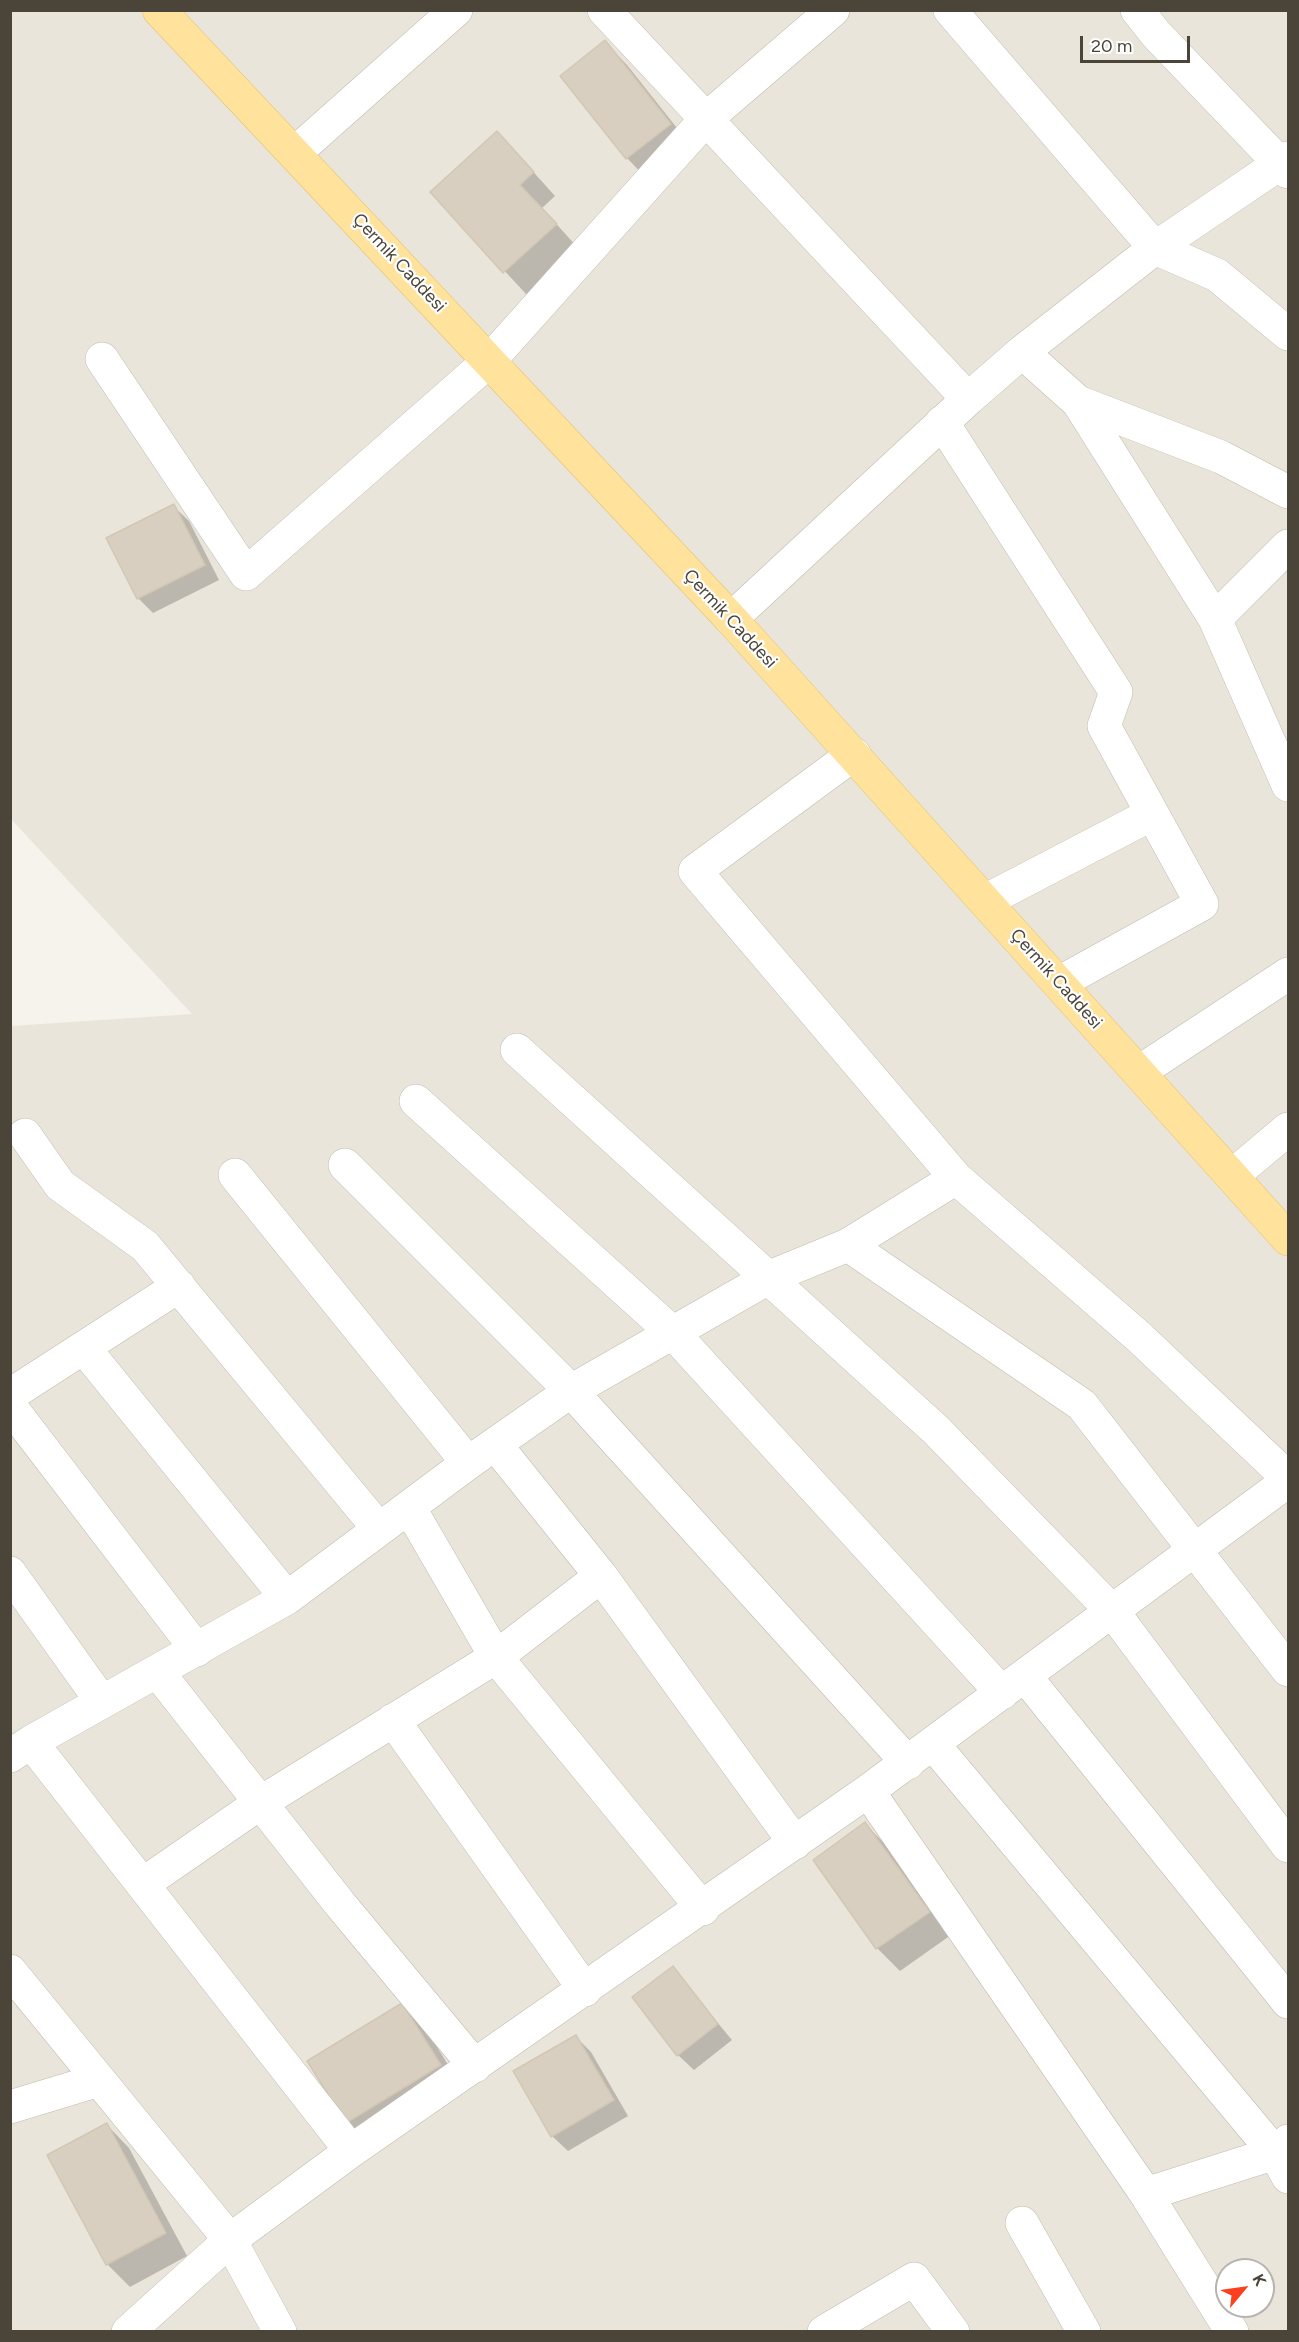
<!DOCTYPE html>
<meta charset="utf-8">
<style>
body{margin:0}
#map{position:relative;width:1299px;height:2342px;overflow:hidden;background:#f6f3ec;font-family:Figtree,sans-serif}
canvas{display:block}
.frame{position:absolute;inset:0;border:12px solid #4b4439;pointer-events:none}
.north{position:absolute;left:1215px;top:2258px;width:60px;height:60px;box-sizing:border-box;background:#fff;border:2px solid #b7b4b0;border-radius:50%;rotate:61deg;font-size:16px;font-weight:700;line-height:24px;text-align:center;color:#4b4439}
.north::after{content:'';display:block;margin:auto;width:21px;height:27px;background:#fc3f1d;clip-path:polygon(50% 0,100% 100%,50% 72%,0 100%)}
.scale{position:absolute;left:1080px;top:36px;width:110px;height:27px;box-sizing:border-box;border:3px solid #4b4439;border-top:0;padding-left:8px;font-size:18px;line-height:21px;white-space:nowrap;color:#4b4439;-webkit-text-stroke:4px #fff;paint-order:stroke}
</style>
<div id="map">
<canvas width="1299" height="2342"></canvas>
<div class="frame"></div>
<div class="north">K</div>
<div class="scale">20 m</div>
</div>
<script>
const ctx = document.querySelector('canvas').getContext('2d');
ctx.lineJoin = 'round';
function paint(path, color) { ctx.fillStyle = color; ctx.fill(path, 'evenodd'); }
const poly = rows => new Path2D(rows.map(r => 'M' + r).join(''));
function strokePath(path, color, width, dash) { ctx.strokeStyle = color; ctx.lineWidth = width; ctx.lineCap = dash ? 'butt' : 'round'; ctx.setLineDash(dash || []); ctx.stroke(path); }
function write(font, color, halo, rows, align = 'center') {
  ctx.font = font + ' Figtree,sans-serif'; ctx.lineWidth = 4.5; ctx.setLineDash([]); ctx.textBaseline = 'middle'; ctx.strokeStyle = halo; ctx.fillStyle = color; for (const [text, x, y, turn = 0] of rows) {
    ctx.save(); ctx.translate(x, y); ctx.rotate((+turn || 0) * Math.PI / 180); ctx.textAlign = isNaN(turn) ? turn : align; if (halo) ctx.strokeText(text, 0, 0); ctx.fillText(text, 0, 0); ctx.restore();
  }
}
const residential = poly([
 [11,11,1288,11,1288,2331,11,2331,11,1026,192,1014,11,819],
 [1227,2270,1263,2270,1263,2306,1227,2306]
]);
const shadow = poly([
 [605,42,627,65,692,147,649,181,627,158],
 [519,156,555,196,542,208,578,248,527,295,432,193],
 [173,506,189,521,219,580,153,613,138,598],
 [865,1824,888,1847,951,1935,900,1971,877,1948,815,1861],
 [672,1968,732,2040,694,2070,678,2055],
 [402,2005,425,2027,462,2088,369,2145,347,2123],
 [576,2037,591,2052,628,2116,568,2151,552,2136],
 [107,2125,129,2148,187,2256,130,2287,107,2264]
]);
const building = poly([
 [605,40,671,124,626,159,560,76,605,40],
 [497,131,534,172,520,185,557,224,503,273,430,192,497,131],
 [174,504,205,565,137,599,106,538,174,504],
 [865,1822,930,1912,876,1949,813,1860,865,1822],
 [673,1966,718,2024,677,2056,632,1997,673,1966],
 [402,2003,441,2065,346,2123,307,2061,402,2003],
 [576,2035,614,2100,551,2137,513,2071,576,2035],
 [107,2123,166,2233,106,2265,47,2155,107,2123]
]);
const minor = poly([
 [604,10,968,399],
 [1137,10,1156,34,1288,172],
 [295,153,456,10],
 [1155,248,1288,158],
 [1155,248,1217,275,1288,334],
 [1022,352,1078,402],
 [102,359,246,574,490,360,706,119,833,10],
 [942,422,1116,692,1104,726,1202,904,1059,983],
 [1288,492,1221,457,1078,402,1215,619,1288,546],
 [731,619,968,399,1022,352,1155,248,950,10],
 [1215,619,1288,785],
 [854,754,695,871,956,1178,1139,1337,1288,1478],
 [985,901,1152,814],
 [517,1050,936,1430,1113,1612,1288,1846],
 [1139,1072,1288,974],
 [416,1101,674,1334,1002,1693],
 [25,1135,60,1185,145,1246,379,1529],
 [345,1165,571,1391,908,1763],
 [235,1175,468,1463],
 [1232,1176,1288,1129],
 [848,1245,1082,1405,1288,1670],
 [84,1348,287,1598],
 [10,1395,179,1286],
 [10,1406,197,1650],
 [495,1444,601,1576,795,1843],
 [409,1507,496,1657,703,1909],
 [10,1573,102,1702],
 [157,1671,340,1904,475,2066],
 [1025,1676,1288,2002],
 [393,1720,585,1990],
 [31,1742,351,2151],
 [933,1744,1275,2153,1288,2177],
 [10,1756,31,1742,287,1598,468,1463,571,1391,770,1277,848,1245,956,1178],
 [868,1791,1146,2194,1232,2332],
 [143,1884,260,1803,496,1657,601,1576],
 [10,1971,230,2240,280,2332],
 [10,2107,99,2080],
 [1146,2194,1275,2153,1288,2141],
 [1022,2223,1084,2332],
 [128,2332,230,2240,351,2151,868,1791,1288,1481],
 [824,2332,914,2279,953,2332]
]);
const major = poly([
 [159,10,731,619,1288,1239]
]);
const streetNames = [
 ["Çermik Caddesi",399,263,47],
 ["Çermik Caddesi",730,619,47],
 ["Çermik Caddesi",1056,979,48]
];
paint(residential, '#eae5da');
paint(shadow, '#0003');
paint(building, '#d8cfc1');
strokePath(building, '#d3c7b4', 1.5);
strokePath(minor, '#c2bbae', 34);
strokePath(major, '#e6c16a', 34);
strokePath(minor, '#fff', 33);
strokePath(major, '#ffe39c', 33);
write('18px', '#4b4439', '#fff', streetNames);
</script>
